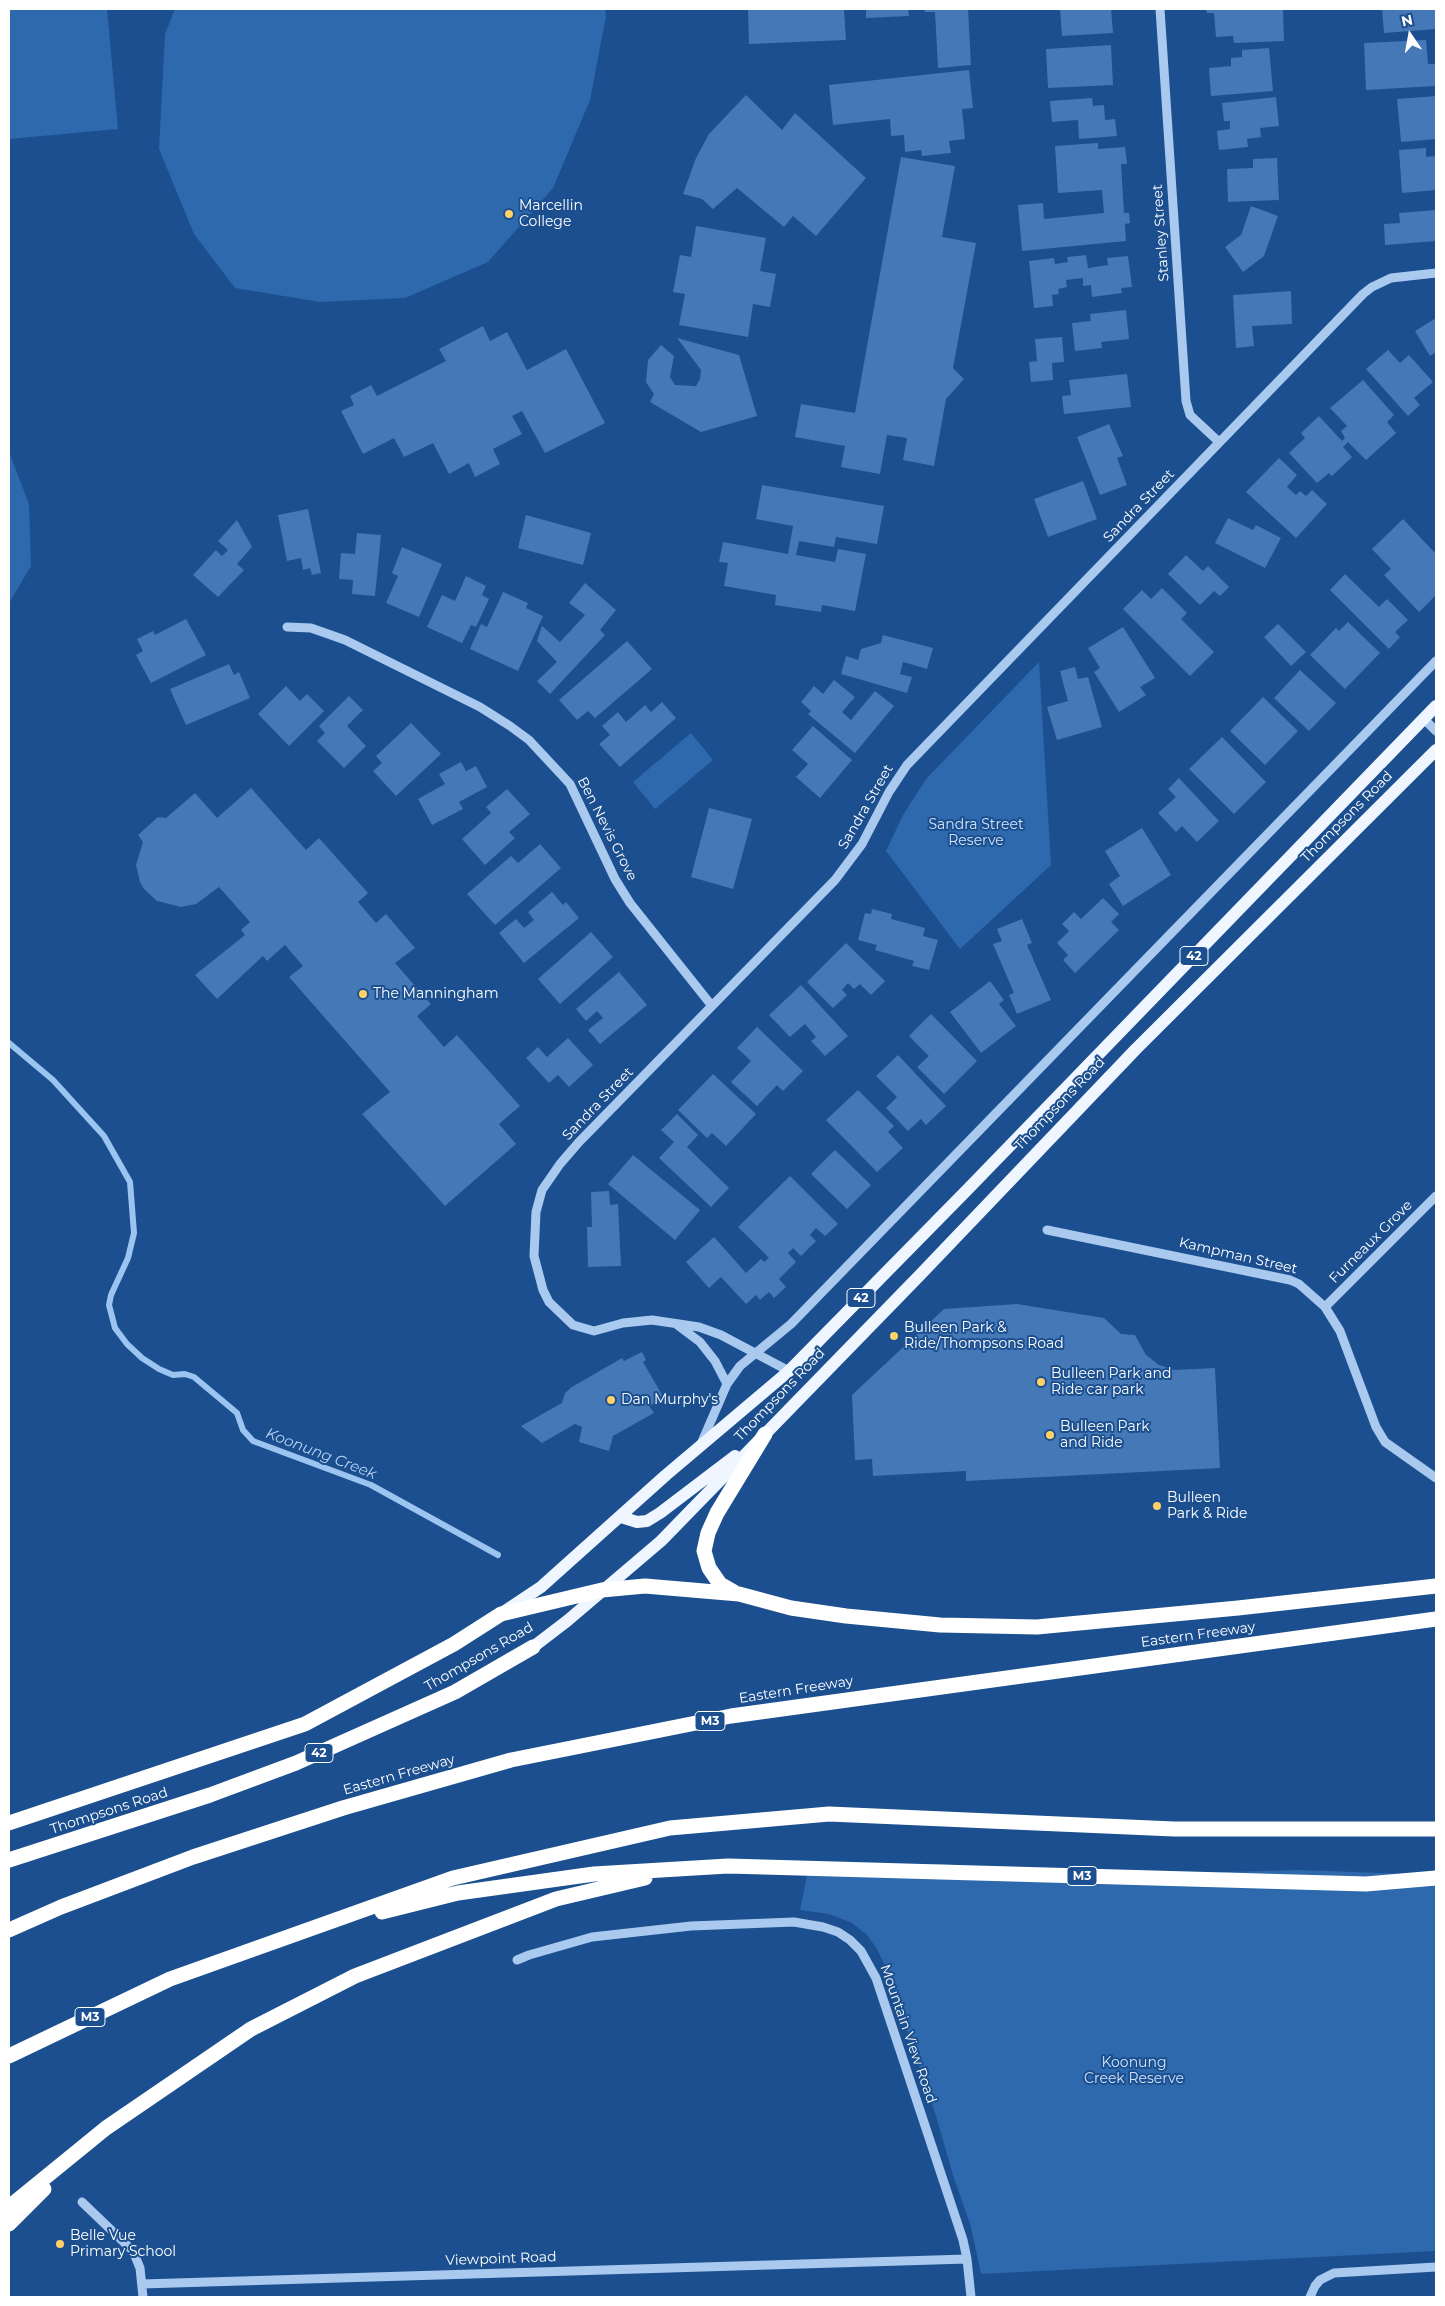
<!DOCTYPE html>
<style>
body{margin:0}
#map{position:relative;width:1445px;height:2306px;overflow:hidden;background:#1b4f8f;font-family:Montserrat,sans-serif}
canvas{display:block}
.frame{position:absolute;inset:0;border:10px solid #fff;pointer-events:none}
.north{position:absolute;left:1385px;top:10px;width:50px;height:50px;-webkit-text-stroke:4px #1b4f8f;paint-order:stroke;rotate:348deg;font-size:14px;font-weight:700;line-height:20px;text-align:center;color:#fff}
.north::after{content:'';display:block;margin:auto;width:18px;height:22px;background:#fff;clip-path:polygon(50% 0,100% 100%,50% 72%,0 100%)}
</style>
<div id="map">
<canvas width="1445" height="2306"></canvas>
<div class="frame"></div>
<div class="north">N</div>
</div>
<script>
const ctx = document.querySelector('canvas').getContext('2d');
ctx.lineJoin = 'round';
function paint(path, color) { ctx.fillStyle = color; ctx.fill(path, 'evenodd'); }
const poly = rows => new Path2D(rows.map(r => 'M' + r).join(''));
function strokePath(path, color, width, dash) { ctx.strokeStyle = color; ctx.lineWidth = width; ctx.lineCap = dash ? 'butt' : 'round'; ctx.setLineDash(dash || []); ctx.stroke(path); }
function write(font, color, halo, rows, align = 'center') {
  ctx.font = font + ' Montserrat,sans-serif'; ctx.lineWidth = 4; ctx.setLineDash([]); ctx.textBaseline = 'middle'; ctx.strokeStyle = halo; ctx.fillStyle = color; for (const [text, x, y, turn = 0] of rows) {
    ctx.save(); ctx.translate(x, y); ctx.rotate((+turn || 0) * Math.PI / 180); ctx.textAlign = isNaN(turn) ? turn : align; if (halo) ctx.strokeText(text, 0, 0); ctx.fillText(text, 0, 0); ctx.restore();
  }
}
const green = poly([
 [9,9,107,9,118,129,9,139],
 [175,9,605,9,606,16,590,100,553,188,488,262,405,298,320,302,235,288,194,234,159,149,165,34],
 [9,452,29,504,31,566,9,603],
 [1039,662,1051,865,960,949,886,851,903,815,926,779],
 [691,733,713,760,655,809,633,782],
 [947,1864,1010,1878,1299,1870,1436,1875,1436,2251,981,2274,971,2227,953,2175,936,2116,886,1968,877,1949,867,1935,852,1923,829,1914,800,1910,809,1866]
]);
const stream = poly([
 [9,1043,53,1080,104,1136,130,1182,134,1233,128,1258,111,1295,109,1305,115,1328,127,1344,142,1358,159,1369,173,1375,185,1374,194,1377,237,1413,243,1430,253,1441,371,1485,498,1555]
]);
const building = poly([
 [748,9,844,9,846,40,749,44],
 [866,9,908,9,909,16,866,18],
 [924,9,968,9,971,65,938,68,935,12,925,12],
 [1060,9,1111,9,1113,33,1062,36],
 [1206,9,1283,9,1284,41,1234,43,1233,36,1216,37,1214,13,1207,13],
 [1382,9,1435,9,1436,29,1384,33],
 [1426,40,1428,64,1436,64,1436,86,1366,90,1364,43],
 [1111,45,1113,85,1048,88,1046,49],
 [1269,48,1273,91,1211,96,1209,68,1231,66,1231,58,1242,57,1242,50],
 [969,70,973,108,962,109,965,139,949,141,951,153,922,156,921,150,905,152,904,135,891,136,890,119,833,125,829,85],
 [746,95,782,130,795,113,866,178,816,236,793,216,784,227,737,188,713,209,702,199,683,194,696,158,709,134],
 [1436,96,1436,139,1401,142,1397,99],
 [1276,97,1279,126,1260,128,1261,137,1247,139,1248,147,1219,150,1217,131,1230,129,1230,121,1224,121,1222,103],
 [1092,98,1093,106,1104,105,1105,120,1115,119,1117,136,1079,139,1078,120,1052,122,1050,101],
 [1098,143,1098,149,1125,147,1127,164,1121,164,1124,213,1129,213,1130,223,1125,224,1126,241,1022,251,1018,205,1043,203,1044,219,1104,213,1102,190,1058,193,1055,146],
 [1426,148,1426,157,1436,156,1436,190,1402,193,1399,150],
 [901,157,955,166,942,237,976,243,953,368,964,379,946,399,934,466,903,460,907,438,887,435,880,474,841,467,845,446,795,437,801,404,855,413],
 [1277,158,1279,200,1228,202,1227,169,1253,168,1253,159],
 [1251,206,1278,216,1264,256,1243,272,1225,247,1241,235],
 [1436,210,1436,241,1385,245,1384,224,1400,223,1399,213],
 [696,226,766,238,760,271,776,274,770,307,753,304,748,337,679,325,685,294,673,292,680,255,691,257],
 [1086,255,1088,268,1108,265,1107,258,1128,256,1132,287,1121,288,1122,293,1092,297,1091,285,1083,286,1083,278,1066,280,1067,287,1058,289,1059,294,1052,295,1053,306,1034,308,1029,261,1054,258,1055,264,1068,262,1067,257],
 [1291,291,1292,324,1252,326,1254,346,1236,348,1233,295],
 [1126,310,1129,339,1101,342,1102,348,1075,351,1072,323,1091,321,1090,314],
 [1436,318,1436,352,1430,356,1415,331],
 [483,326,490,341,507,332,527,370,566,349,605,423,545,453,522,411,512,416,522,434,493,449,500,464,475,477,469,463,449,474,433,443,404,457,394,438,363,454,341,411,354,405,350,396,371,385,377,396,446,361,439,349],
 [1062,337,1064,362,1052,363,1053,380,1031,382,1029,362,1037,361,1035,339],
 [677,338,739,355,757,416,701,432,650,402,654,394,646,382,648,360,661,345,674,356,670,377,675,385,696,386,700,379,701,370],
 [1388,350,1400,363,1409,355,1433,382,1414,398,1420,405,1408,416,1366,369],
 [1127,374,1131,407,1064,414,1062,396,1071,395,1069,380],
 [1363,380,1394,415,1387,422,1396,433,1366,460,1348,442,1343,447,1352,457,1332,476,1329,473,1317,483,1289,453,1305,438,1301,433,1319,416,1342,441,1345,438,1341,431,1347,426,1330,408],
 [1109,424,1123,456,1117,458,1127,485,1100,495,1077,437],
 [1279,458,1297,475,1287,487,1296,495,1300,491,1306,496,1312,490,1327,504,1296,538,1246,492],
 [1083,481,1097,519,1048,537,1034,499],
 [762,485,884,506,877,544,836,537,834,547,799,541,796,555,835,562,838,549,866,554,855,611,822,605,821,612,775,605,776,595,724,586,728,563,719,562,723,542,788,554,793,526,756,519],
 [308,509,321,573,312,575,310,568,303,570,301,558,287,561,278,515],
 [526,515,591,533,583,565,518,548],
 [1228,518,1253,530,1256,525,1281,538,1265,568,1215,543],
 [1403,519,1436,554,1436,595,1419,612,1384,575,1391,569,1372,549],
 [237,520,252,547,237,564,244,570,218,597,193,575,216,550,222,556,228,550,218,541],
 [357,533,381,535,375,596,352,594,353,580,339,579,341,553,355,554],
 [402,547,442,564,419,617,386,603,398,576,392,573],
 [1186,555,1203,571,1208,566,1229,587,1220,596,1214,591,1200,605,1168,574],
 [1345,574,1379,607,1387,599,1408,620,1395,632,1400,637,1389,649,1330,590],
 [466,576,486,586,482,595,489,599,476,627,471,625,462,643,427,627,442,595,455,601],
 [585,583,616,610,600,630,605,635,550,694,537,681,557,662,537,641,542,626,560,642,585,615,569,603],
 [1162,588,1187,613,1181,619,1214,652,1190,676,1123,609,1142,590,1151,599],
 [503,592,528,603,526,608,543,616,518,671,470,649,481,624,487,627],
 [186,619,206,655,151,683,136,655,143,651,137,639,153,631,155,635],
 [1348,622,1380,653,1345,689,1310,655,1336,628,1339,631],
 [1278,624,1306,652,1291,666,1264,637],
 [1123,627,1155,678,1140,687,1146,695,1119,712,1094,672,1100,668,1088,648],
 [883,635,933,648,927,669,903,662,900,674,912,677,907,693,841,674,846,656,858,660,861,649,881,643],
 [627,641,652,669,595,718,588,711,577,720,559,700],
 [229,664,234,675,239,672,250,698,186,725,170,689],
 [1075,667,1078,679,1088,677,1102,727,1057,740,1047,707,1068,701,1060,671],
 [1300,670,1336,703,1309,731,1274,698],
 [834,680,855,697,842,712,851,720,875,691,894,706,855,753,808,714,811,711,801,702,814,686,823,694],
 [286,686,300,701,307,694,324,711,289,746,258,714],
 [349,696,363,710,347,726,366,746,344,768,317,741,325,733,319,726],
 [1263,697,1298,731,1265,765,1230,731],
 [662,702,676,718,620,767,599,744,610,735,602,726,618,712,626,722,645,705,651,712],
 [411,723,441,754,396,796,373,771,382,763,376,756],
 [813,726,852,760,820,798,796,777,808,764,792,750],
 [1222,737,1266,782,1234,814,1189,769],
 [461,762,466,771,476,766,487,787,459,802,463,809,432,825,418,799,445,784,439,774],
 [1179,778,1219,821,1197,842,1182,826,1176,832,1158,813,1176,797,1168,789],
 [251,788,306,850,319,838,368,893,358,902,376,923,386,914,415,948,395,963,431,1004,417,1016,444,1047,457,1035,520,1106,499,1124,516,1144,445,1206,362,1114,390,1092,289,977,303,966,285,945,267,961,263,956,217,999,195,975,245,935,241,930,250,922,219,887,196,904,181,907,157,901,144,889,140,882,136,865,143,842,138,835,158,817,166,818,195,793,217,818],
 [507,789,530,814,509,832,515,838,485,865,462,839,491,813,486,807],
 [709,808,752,819,733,889,691,877],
 [1142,828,1171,875,1123,906,1109,884,1120,876,1105,851],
 [540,844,561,868,495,925,467,894,511,856,518,863],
 [552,892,563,905,566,902,579,918,524,963,499,933,516,919,524,928,534,920,528,912],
 [1103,898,1119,914,1111,922,1119,930,1075,973,1063,960,1068,955,1057,943,1069,931,1062,924,1074,912,1081,919],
 [872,909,892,914,891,919,925,928,923,936,938,940,929,970,912,966,914,961,875,950,877,945,858,940,865,913,871,914],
 [1022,919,1032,943,1027,945,1051,1000,1017,1014,1009,995,1014,993,993,944,1002,941,997,929],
 [591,932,613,957,560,1004,538,979],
 [846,943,885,981,871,995,860,984,854,989,848,983,842,990,847,995,833,1008,807,982],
 [619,972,647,1005,600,1044,588,1030,603,1018,597,1011,586,1021,576,1009],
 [990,981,1004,1000,999,1004,1016,1026,981,1053,950,1012],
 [801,985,848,1036,825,1056,811,1041,816,1037,805,1024,790,1037,769,1015],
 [931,1014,977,1061,944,1094,917,1067,929,1056,909,1036],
 [757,1027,803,1071,783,1091,777,1085,757,1106,731,1082,751,1061,737,1048],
 [568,1038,593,1065,569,1087,558,1075,549,1083,526,1058,538,1047,547,1057],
 [898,1055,946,1106,926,1125,921,1119,908,1131,886,1108,897,1097,876,1076],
 [713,1074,756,1114,726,1146,712,1133,707,1138,678,1110],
 [858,1090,894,1126,888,1132,903,1148,877,1172,826,1120],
 [677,1114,698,1135,687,1147,729,1188,711,1207,659,1158,674,1142,661,1130],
 [835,1150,871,1185,847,1209,811,1174],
 [633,1155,700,1210,675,1240,608,1184],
 [790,1176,838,1224,825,1236,816,1228,810,1235,816,1241,801,1256,793,1248,788,1253,796,1262,779,1279,786,1287,774,1298,769,1292,760,1300,756,1295,746,1304,721,1277,709,1288,686,1262,714,1237,746,1273,761,1259,764,1262,769,1258,738,1227],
 [609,1191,610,1205,618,1204,621,1266,588,1267,587,1227,592,1227,591,1192],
 [1017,1304,1104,1318,1121,1334,1135,1335,1146,1355,1159,1365,1175,1370,1215,1368,1220,1468,966,1481,966,1471,873,1476,872,1459,855,1460,852,1395,944,1309],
 [642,1352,646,1360,643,1362,664,1398,649,1406,654,1413,613,1436,609,1451,579,1442,582,1427,575,1424,542,1443,521,1426,562,1403,565,1393,572,1387,622,1358,624,1361]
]);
const minor = poly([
 [1160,9,1186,401,1190,415,1219,442],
 [287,627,311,628,345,640,480,707,510,726,529,740,570,784,615,879,630,903,712,1006],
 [1424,719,1436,731],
 [1047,1230,1290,1280,1299,1284,1325,1307,1340,1331,1376,1427,1385,1442,1436,1478],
 [1325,1307,1436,1196],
 [676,1324,700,1342,715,1361,727,1384],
 [789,1371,721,1335,699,1327,652,1320,623,1323,594,1331,573,1325,549,1302,543,1290,534,1256,536,1212,542,1190,560,1164,579,1142,835,880,862,844,889,792,907,765,1363,294,1372,287,1391,278,1436,273],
 [701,1444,727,1384,740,1366,791,1324,1436,661],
 [517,1960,529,1955,592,1937,691,1926,794,1922,823,1927,838,1932,850,1940,861,1951,876,1978,963,2240,967,2259,971,2297],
 [82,2202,133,2251,140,2268,143,2297],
 [142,2284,967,2259],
 [1310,2297,1315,2286,1320,2280,1334,2273,1436,2267]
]);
const major = poly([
 [621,1517,637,1522,647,1521,660,1513,735,1456],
 [505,1611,541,1587,666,1475,789,1371,967,1190,1436,706],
 [533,1647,567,1621,661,1541,919,1276,1136,1049,1436,750]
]);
const highway = poly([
 [734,1592,720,1584,709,1568,704,1551,708,1533,717,1513,765,1434],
 [9,1823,305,1724,454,1644,501,1614,602,1590,645,1586,739,1594,791,1608,846,1616,940,1625,1037,1627,1238,1608,1436,1586],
 [9,1860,210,1795,296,1763,455,1692,533,1647],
 [382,1912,458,1893,594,1874,728,1866,1366,1884,1436,1878],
 [9,1930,61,1907,193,1857,343,1808,511,1760,731,1716,1436,1619],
 [9,2056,170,1979,453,1878,670,1828,829,1814,1174,1829,1436,1829],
 [9,2207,106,2128,251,2029,355,1976,556,1899,645,1878],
 [9,2224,44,2189]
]);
const markers = [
 [509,214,5,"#ffd166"],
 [363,994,5,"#ffd166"],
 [894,1336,5,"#ffd166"],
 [1041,1382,5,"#ffd166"],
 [611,1400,5,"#ffd166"],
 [1050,1435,5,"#ffd166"],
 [1157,1506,5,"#ffd166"],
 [60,2244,5,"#ffd166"]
];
const shields = [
 [1194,956,28],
 [861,1298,28],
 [710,1721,30],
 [319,1753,28],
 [1082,1876,30],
 [90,2017,30]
];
const shieldNames = [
 ["42",1194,956],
 ["42",861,1298],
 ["M3",710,1721],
 ["42",319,1753],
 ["M3",1082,1876],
 ["M3",90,2017]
];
const poiNames = [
 ["Marcellin",519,206],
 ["College",519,222],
 ["The Manningham",373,994],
 ["Bulleen Park &",904,1328],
 ["Ride/Thompsons Road",904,1344],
 ["Bulleen Park and",1051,1374],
 ["Ride car park",1051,1390],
 ["Dan Murphy's",621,1400],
 ["Bulleen Park",1060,1427],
 ["and Ride",1060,1443],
 ["Bulleen",1167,1498],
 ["Park & Ride",1167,1514],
 ["Belle Vue",70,2236],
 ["Primary School",70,2252]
];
const streetNames = [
 ["Stanley Street",1161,233,-94],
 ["Sandra Street",1139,506,-46],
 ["Sandra Street",866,807,-60],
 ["Thompsons Road",1347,817,-45],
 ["Ben Nevis Grove",607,829,63],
 ["Sandra Street",598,1104,-46],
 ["Thompsons Road",1060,1104,-46],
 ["Furneaux Grove",1371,1242,-45],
 ["Kampman Street",1238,1256,13],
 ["Thompsons Road",780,1395,-46],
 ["Eastern Freeway",1198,1635,-8],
 ["Thompsons Road",479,1657,-30],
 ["Eastern Freeway",796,1690,-9],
 ["Eastern Freeway",399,1775,-16],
 ["Thompsons Road",109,1811,-18],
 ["Mountain View Road",908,2034,71],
 ["Viewpoint Road",501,2259,-2]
];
const parkNames = [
 ["Sandra Street",976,825],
 ["Reserve",976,841],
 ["Koonung",1134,2063],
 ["Creek Reserve",1134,2079]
];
const waterNames = [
 ["Koonung Creek",321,1454,21]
];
paint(green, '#2e69ad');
strokePath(stream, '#9cc4f0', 6);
paint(building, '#4478b7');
strokePath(minor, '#a9c9ee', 9);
strokePath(major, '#f0f6ff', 12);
strokePath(highway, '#fff', 15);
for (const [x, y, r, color] of markers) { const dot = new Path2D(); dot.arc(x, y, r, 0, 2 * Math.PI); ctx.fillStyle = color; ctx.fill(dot); strokePath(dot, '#1b4f8f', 2); }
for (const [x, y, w] of shields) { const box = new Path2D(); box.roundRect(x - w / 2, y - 9.5, w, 19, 4); ctx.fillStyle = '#1b4f8f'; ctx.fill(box); strokePath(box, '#fff', 1); }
write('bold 12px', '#fff', null, shieldNames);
write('14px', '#fff', '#1b4f8f', poiNames, 'left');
write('14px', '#fff', '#1b4f8f', streetNames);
write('14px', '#cfe3fa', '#1b4f8f', parkNames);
write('italic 15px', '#b5d3f5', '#1b4f8f', waterNames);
</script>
